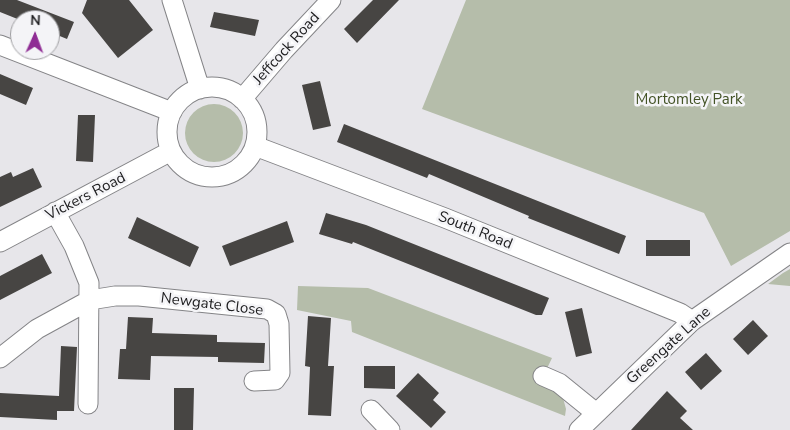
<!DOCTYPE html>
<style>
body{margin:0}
#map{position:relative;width:790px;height:430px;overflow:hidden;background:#e7e6ea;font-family:"Nunito Sans",sans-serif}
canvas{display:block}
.north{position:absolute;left:10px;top:10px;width:50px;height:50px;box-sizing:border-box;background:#f4f4f7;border:1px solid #9f9fa2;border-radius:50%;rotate:2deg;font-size:14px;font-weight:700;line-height:20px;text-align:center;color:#202022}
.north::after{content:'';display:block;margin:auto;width:18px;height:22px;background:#8f2c94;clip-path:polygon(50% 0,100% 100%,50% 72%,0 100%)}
</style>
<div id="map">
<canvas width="790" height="430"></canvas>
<div class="north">N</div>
</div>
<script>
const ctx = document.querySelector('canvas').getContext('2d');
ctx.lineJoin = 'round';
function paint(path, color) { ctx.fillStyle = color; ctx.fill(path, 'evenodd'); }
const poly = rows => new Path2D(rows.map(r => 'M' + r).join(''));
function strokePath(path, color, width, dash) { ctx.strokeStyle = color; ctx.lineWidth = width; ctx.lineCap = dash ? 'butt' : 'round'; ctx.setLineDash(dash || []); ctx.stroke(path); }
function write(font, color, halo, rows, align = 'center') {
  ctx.font = font + ' "Nunito Sans",sans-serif'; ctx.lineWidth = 5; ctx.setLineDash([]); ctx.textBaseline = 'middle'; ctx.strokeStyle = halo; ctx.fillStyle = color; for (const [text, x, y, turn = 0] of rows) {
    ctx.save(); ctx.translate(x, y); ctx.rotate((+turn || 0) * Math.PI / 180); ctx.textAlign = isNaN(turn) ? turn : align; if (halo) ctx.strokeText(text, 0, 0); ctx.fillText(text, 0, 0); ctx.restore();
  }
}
const green = poly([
 [466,0,790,0,790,231,731,266,704,213,422,109],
 '185 133a29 29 0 1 1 58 0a29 29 0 1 1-58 0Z',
 [790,269,790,286,768,284,783,273],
 [298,286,368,288,552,358,541,381,563,398,566,409,565,416,352,332,351,321,297,310]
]);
const building = poly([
 [0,0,17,0,74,22,67,39,50,32,50,20,20,20,0,12],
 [87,0,129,0,153,30,118,58,82,13],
 [373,0,399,0,357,43,344,29],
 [214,12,259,20,255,36,210,27],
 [0,74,33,88,26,105,0,94],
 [320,81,331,126,313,130,302,85],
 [78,115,95,115,93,162,76,161],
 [344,124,626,236,619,254,528,218,529,216,429,174,427,178,337,142],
 [33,168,42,187,0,207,0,177,11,172,13,177],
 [326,213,366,225,549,298,542,315,536,315,353,242,352,244,319,234],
 [137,217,199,247,190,267,128,238],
 [287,221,294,242,230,266,222,246],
 [646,240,690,240,690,256,646,256],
 [42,254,52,273,0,300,0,276],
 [582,308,592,353,576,357,565,312],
 [308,316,331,318,328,366,334,366,331,416,308,415,310,367,305,366],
 [128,317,153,318,152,333,217,335,217,342,265,343,264,363,218,362,218,357,151,356,150,380,118,379,120,349,126,349],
 [753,320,768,336,748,355,733,339],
 [61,346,77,347,74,411,57,411,57,420,0,417,0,393,59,396],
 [706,353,722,371,701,390,685,372],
 [364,366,395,366,395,389,364,388],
 [418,373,439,393,433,400,446,412,431,428,396,396],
 [174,388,194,388,193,430,174,430],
 [667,391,687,411,680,418,693,430,631,430]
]);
const minor = poly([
 [172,0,200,89],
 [0,45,172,112],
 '167 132a45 45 0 1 1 90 0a45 45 0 1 1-90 0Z',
 [242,99,284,50,331,0],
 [255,146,445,218,680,313,692,321],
 [55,212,74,246,89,283,88,404],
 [0,242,171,151],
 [0,358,37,329,90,300,115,296,139,296,267,309,276,314,279,324,280,373,275,380,254,381],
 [543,376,559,383,596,413],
 [371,410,390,430],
 [579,430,692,321,790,253]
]);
const streetNames = [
 ["Jeffcock Road",287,49,-48],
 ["Vickers Road",86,197,-27],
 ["South Road",475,231,22],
 ["Newgate Close",212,305,7],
 ["Greengate Lane",669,346,-42]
];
const parkNames = [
 ["Mortomley Park",689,100]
];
paint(green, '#b5bdaa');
paint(building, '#474543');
strokePath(minor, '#848487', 21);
strokePath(minor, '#fff', 19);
write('15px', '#202022', '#f4f4f7', streetNames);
write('15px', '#435326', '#f4f4f7', parkNames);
</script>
